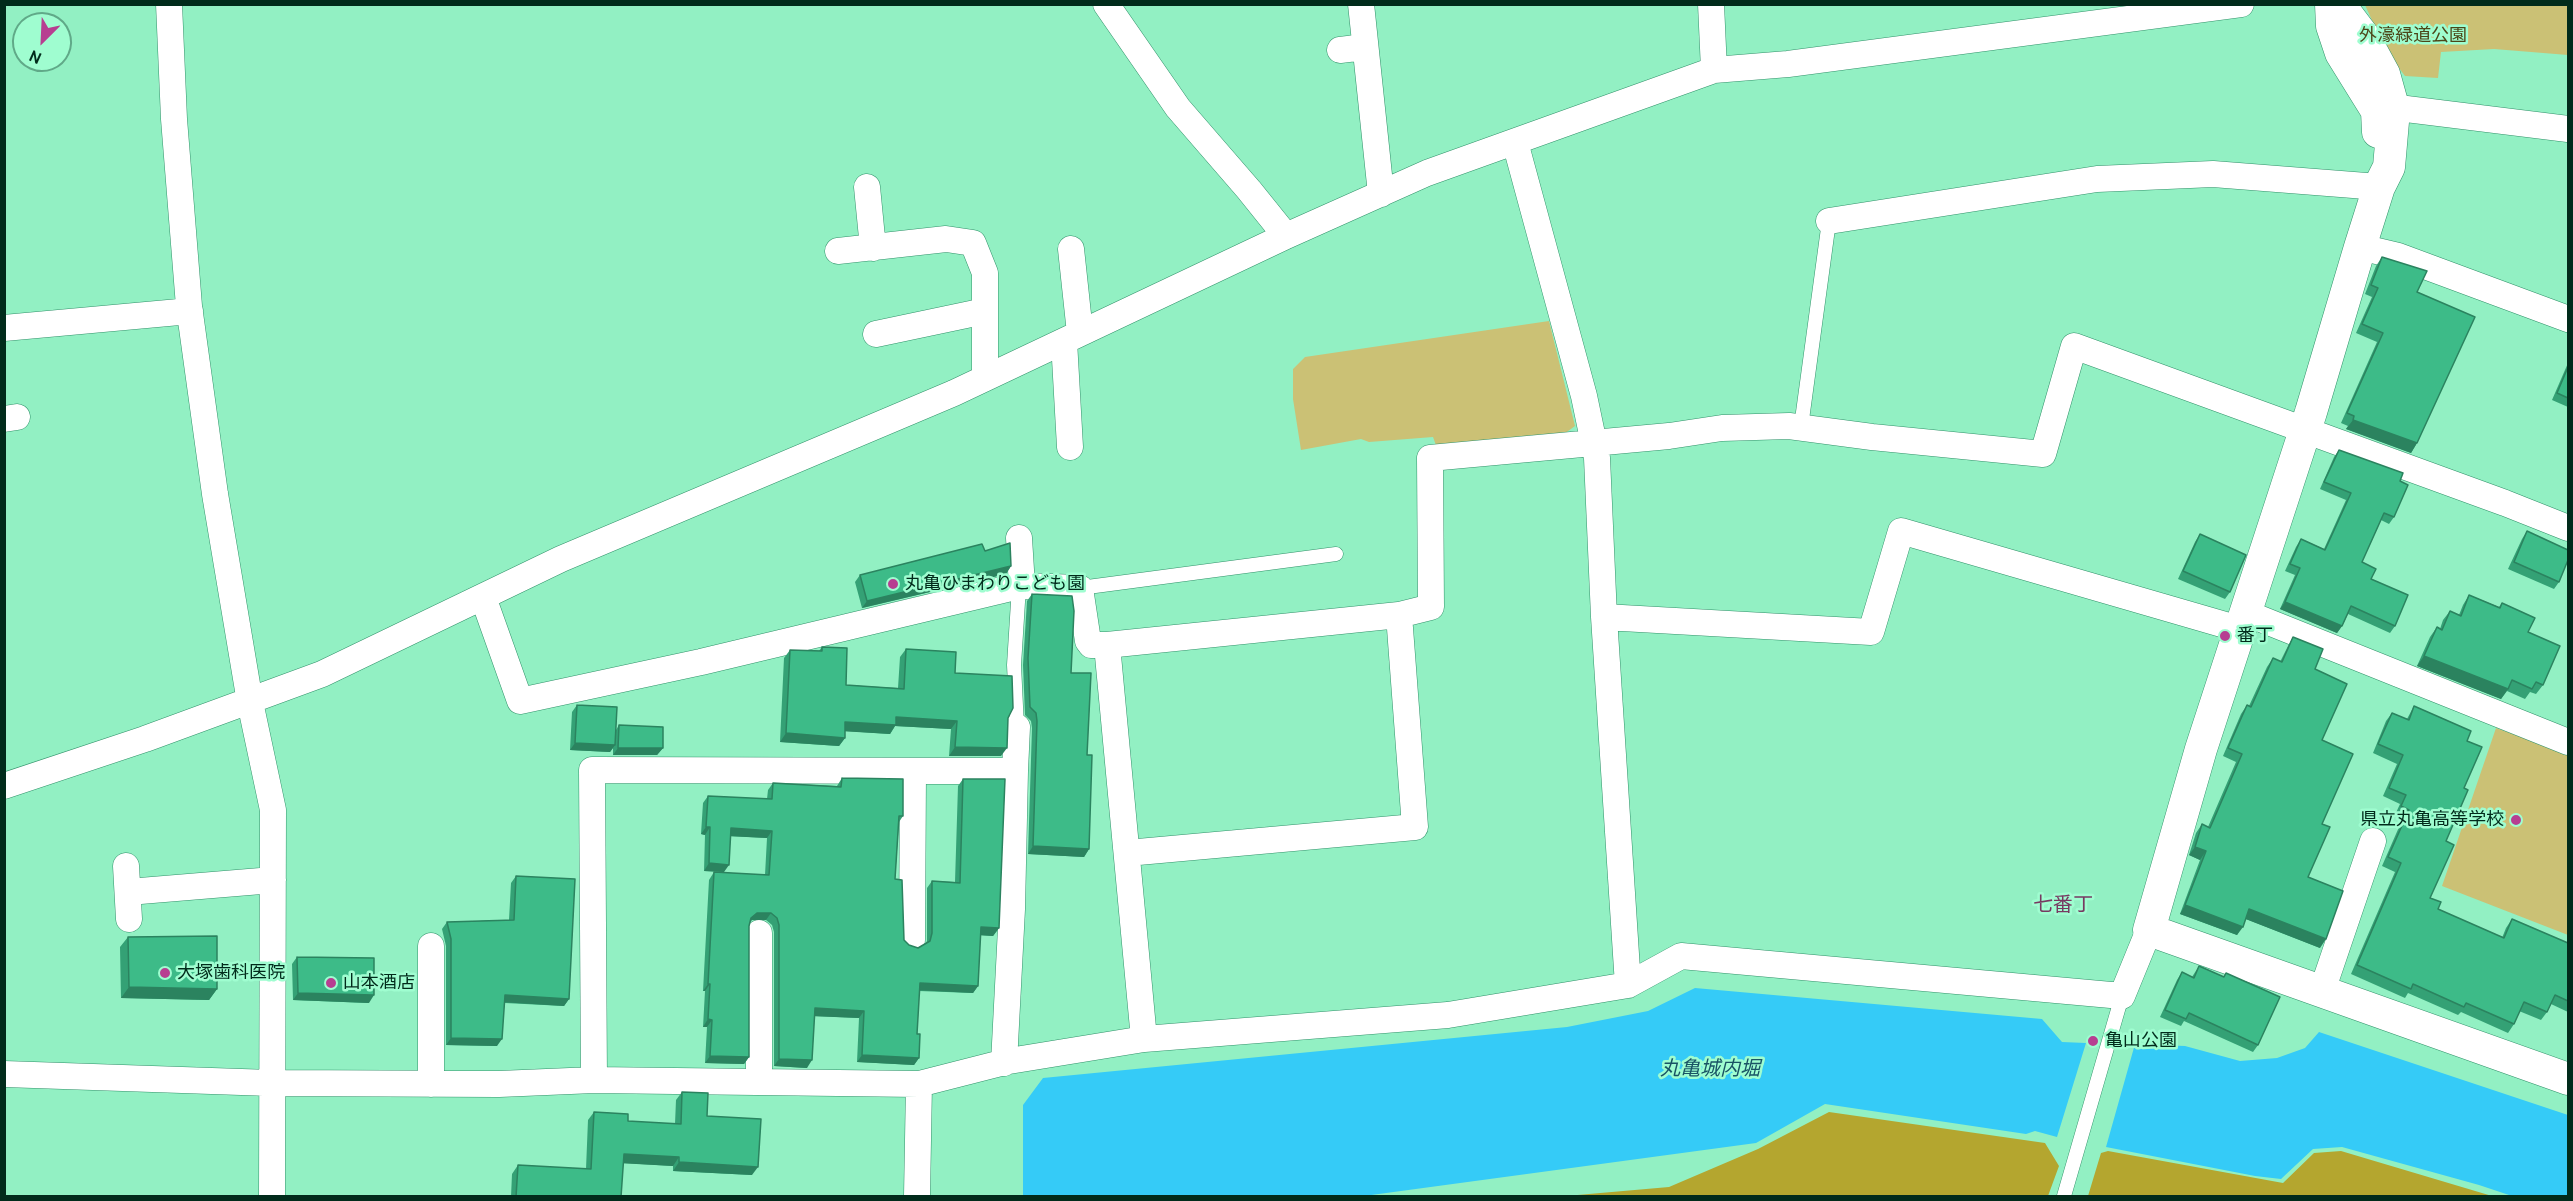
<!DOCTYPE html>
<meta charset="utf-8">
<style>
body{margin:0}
#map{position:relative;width:2573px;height:1201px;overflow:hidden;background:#92f0c3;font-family:Cabin,sans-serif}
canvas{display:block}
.frame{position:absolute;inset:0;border:6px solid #012b1b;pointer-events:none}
.north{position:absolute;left:12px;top:12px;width:60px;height:60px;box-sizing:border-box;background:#9ffdd0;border:2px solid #60a988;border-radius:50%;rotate:204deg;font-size:16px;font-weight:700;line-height:24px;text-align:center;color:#012b1b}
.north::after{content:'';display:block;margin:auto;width:21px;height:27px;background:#b73e91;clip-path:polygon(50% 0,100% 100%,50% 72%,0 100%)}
</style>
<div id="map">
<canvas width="2573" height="1201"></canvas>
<div class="frame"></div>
<div class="north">N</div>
</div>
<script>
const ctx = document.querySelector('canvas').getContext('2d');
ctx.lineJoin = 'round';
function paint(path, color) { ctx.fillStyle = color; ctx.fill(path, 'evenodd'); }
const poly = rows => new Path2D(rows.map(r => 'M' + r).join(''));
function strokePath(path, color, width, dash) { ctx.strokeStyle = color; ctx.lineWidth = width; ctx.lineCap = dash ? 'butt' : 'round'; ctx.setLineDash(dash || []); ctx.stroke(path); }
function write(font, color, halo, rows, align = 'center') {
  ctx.font = font + ' Cabin,"Noto Sans JP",sans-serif'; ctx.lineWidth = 5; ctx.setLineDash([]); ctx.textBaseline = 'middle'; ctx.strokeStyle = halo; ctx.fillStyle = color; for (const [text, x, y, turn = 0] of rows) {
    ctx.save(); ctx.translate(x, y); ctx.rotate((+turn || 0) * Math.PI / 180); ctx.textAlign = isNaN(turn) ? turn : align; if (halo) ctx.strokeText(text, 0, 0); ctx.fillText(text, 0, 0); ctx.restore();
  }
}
const green = poly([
 [2365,5,2568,5,2568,55,2494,49,2441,52,2438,78,2405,76,2386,51],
 [1549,321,1575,426,1564,434,1437,448,1433,437,1369,442,1361,439,1301,450,1293,399,1293,369,1305,357],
 [2496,728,2568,753,2568,935,2442,886]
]);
const forest = poly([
 [1829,1112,2045,1143,2059,1166,2048,1196,1566,1196,1669,1187,1758,1149],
 [2108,1151,2283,1183,2314,1153,2341,1151,2492,1196,2088,1196,2101,1153]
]);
const water = poly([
 [1695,988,2042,1019,2062,1042,2086,1043,2057,1137,2035,1131,2026,1134,1825,1104,1756,1143,1364,1196,1023,1196,1023,1105,1043,1078,1567,1027,1648,1011],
 [2319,1032,2568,1115,2568,1196,2512,1196,2479,1185,2342,1147,2313,1149,2281,1179,2255,1176,2106,1147,2135,1044,2185,1046,2240,1061,2277,1058,2305,1048]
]);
const service = poly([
 [1801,427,1829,221],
 [1080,588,1336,554],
 [1017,727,1014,665,1019,586],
 [2064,1196,2122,996]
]);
const minor = poly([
 [169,4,174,119,189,306,215,494,250,702,273,810,272,1196],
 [1106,4,1178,108,1249,190,1286,236],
 [1361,4,1381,194],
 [1711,4,1714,70],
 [1340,50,1365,47],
 [2374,105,2568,129],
 [1515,142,1584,396,1597,458,1604,617,1628,985],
 [867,187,873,248],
 [1829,221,2097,179,2213,174,2379,187],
 [2360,247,2398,256,2568,319],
 [1071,249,1080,333],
 [838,251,946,239,973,243,985,273,985,378],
 [4,328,190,311],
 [876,334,985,311],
 [1064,341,1070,447],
 [4,419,17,417],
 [1019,538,1022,586],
 [483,597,520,701,701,662,1019,586,1080,588,1088,641,1091,645,1107,645],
 [2246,613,2568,742],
 [1604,617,1871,632,1901,531,2239,629],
 [1015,771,1017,727],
 [4,786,145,739,322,674,561,559,954,393,1286,236,1427,173,1714,70,1788,64,2241,4],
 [1127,853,1415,827,1399,615,1431,607,1430,458,1669,436,1722,428,1789,426,1872,437,2043,454,2074,346,2505,503,2568,528],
 [126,866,129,919],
 [128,892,273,880],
 [759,933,759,1082],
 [912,940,913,772],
 [2322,991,2373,841],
 [1144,1039,1107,645,1399,615],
 [4,1074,271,1083,499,1084,594,1080,919,1084,1009,1061,1144,1039,1448,1015,1628,985,1681,956,2122,996,2149,930],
 [594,1080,592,770,1015,771,1012,909,1004,1063],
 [431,1084,431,946],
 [917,1196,919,1084]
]);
const tertiary = poly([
 [2331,4,2332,26,2341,53,2377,111,2378,132],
 [2339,4,2364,37,2384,74,2394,110,2389,167,2379,187,2360,247,2311,412,2201,749,2149,930,2568,1079]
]);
const wall = poly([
 [2382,257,2417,292,2417,443,2411,453,2346,429,2348,426,2341,423,2377,342,2356,333,2372,297,2365,294,2376,266],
 [2568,363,2568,407,2552,400],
 [2339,450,2400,481,2394,517,2389,524,2381,520,2362,562,2371,579,2395,626,2390,633,2348,614,2342,626,2337,633,2280,609,2295,575,2285,571,2296,547,2301,539,2324,549,2346,500,2320,489,2334,457],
 [2527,531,2559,582,2554,589,2508,569,2522,539],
 [2200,534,2230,592,2225,599,2178,579,2195,542],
 [985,551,1011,566,1006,574,862,608,855,582,860,575],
 [1032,594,1071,673,1087,755,1089,849,1084,857,1028,854,1032,728,1031,721,1025,715,1023,665,1027,601],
 [2469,595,2499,607,2502,603,2528,632,2543,685,2536,694,2530,692,2525,699,2507,691,2501,699,2417,666,2430,637,2437,627,2440,629,2443,620,2450,611,2459,615,2463,605],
 [2293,637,2315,669,2322,740,2322,824,2308,877,2320,948,2246,919,2237,935,2180,914,2200,860,2189,855,2196,833,2202,824,2208,827,2236,762,2223,756,2241,714,2247,705,2249,706,2267,667,2273,658,2280,662,2288,646],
 [822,647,846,685,898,688,900,657,906,649,955,673,1008,718,1001,756,949,756,951,729,895,726,890,734,845,731,845,738,839,746,780,742,784,658,790,650,819,651],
 [577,705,616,730,619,725,663,748,657,755,613,755,613,748,610,752,570,750,572,712],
 [2414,706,2467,741,2464,788,2446,841,2430,898,2438,909,2502,938,2506,928,2512,919,2568,943,2568,1012,2551,1004,2547,1012,2541,1020,2519,1011,2514,1024,2508,1033,2461,1012,2458,1015,2408,993,2405,998,2351,974,2395,872,2382,866,2403,818,2395,815,2400,804,2383,796,2397,764,2373,753,2386,721,2392,713,2407,719],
 [842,778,903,816,899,822,895,879,904,940,909,945,918,948,926,943,927,941,927,888,932,881,955,882,958,786,963,779,999,928,993,936,980,935,978,986,973,993,919,991,917,1034,919,1058,914,1065,857,1062,859,1018,814,1016,807,1068,774,1066,774,932,772,925,766,920,752,920,750,921,749,926,749,1057,744,1064,705,1063,707,1027,703,1027,705,991,703,991,709,880,714,872,765,875,767,838,730,836,724,872,704,871,705,835,701,834,703,803,708,796,767,799,768,790,773,783,837,786],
 [516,876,569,999,564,1006,505,1003,497,1046,446,1045,446,946,442,929,447,922,509,920,511,883],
 [128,937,217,989,209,1000,121,998,120,947],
 [297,957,369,1003,293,1000,292,964],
 [2199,966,2223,977,2226,973,2258,1045,2253,1052,2184,1021,2181,1026,2160,1017,2177,980,2182,972,2192,977],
 [682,1092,707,1116,752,1175,673,1171,673,1166,623,1163,621,1197,511,1197,512,1174,518,1165,586,1169,588,1120,594,1112,628,1121,675,1124,676,1100]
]);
const shadedWall = poly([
 [2353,420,2417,443,2411,453,2346,429],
 [1011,566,1006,574,862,608,867,601],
 [2285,602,2342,626,2337,633,2280,609],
 [2424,656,2508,689,2501,699,2417,666],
 [896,717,957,721,951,729,895,726,890,734,840,731,845,722],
 [786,733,845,738,839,746,780,742],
 [575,743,615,745,610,752,570,750],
 [955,747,1007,748,1001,756,949,756],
 [618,748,663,748,657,755,613,755],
 [706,827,710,827,705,835,701,834],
 [731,828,772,831,767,838,726,836],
 [1033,846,1089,849,1084,857,1028,854],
 [2195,847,2206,851,2200,860,2189,855],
 [709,863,729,865,724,872,704,871],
 [2185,905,2243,927,2237,935,2180,914],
 [2249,909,2326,939,2320,948,2243,918],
 [757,913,771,913,766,920,752,920,746,925,751,918],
 [981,927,999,928,993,936,976,935],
 [920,983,978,986,973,993,915,990],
 [708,984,710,984,705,991,703,991],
 [129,987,217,989,209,1000,121,998],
 [298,993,374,995,369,1003,293,1000],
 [505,995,569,999,564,1006,500,1002],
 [815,1008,864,1011,859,1018,810,1016],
 [708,1019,712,1020,707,1027,703,1027],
 [451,1038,502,1039,497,1046,446,1045],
 [862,1055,919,1058,914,1065,857,1062],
 [710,1056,749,1057,744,1064,705,1063],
 [779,1059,812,1060,807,1068,774,1066],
 [624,1154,679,1157,673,1166,618,1163],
 [679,1162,758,1167,752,1175,673,1171]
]);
const building = poly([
 [2382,257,2427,271,2417,292,2475,317,2417,443,2353,420,2354,416,2347,413,2383,333,2362,324,2378,288,2371,285,2382,257],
 [2568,367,2568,398,2557,393,2568,367],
 [2339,450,2403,473,2400,481,2408,485,2394,517,2384,513,2362,562,2376,569,2371,579,2408,595,2395,626,2351,606,2342,626,2285,602,2300,568,2290,564,2301,539,2325,550,2351,493,2324,482,2339,450],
 [2527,531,2568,550,2568,560,2559,582,2514,562,2527,531],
 [2200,534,2246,555,2230,592,2183,571,2200,534],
 [1010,543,1011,566,867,601,860,575,982,544,985,551,1010,543],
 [1032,594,1072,596,1074,611,1071,673,1091,673,1087,755,1092,755,1089,849,1033,846,1037,721,1036,713,1030,707,1028,658,1032,594],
 [2469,595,2500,608,2502,603,2535,618,2528,632,2560,646,2543,685,2536,682,2532,689,2512,680,2508,689,2424,656,2437,627,2442,630,2450,611,2461,616,2469,595],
 [2293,637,2323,649,2315,669,2347,684,2322,740,2353,754,2322,824,2330,827,2308,877,2343,891,2326,939,2249,909,2243,927,2185,905,2206,851,2195,847,2202,824,2210,828,2242,754,2228,748,2247,705,2251,707,2273,658,2282,662,2293,637],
 [822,647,847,648,846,685,904,689,906,649,956,652,955,673,1012,676,1013,708,1008,718,1007,748,955,747,957,721,896,717,896,725,845,722,845,738,786,733,790,650,822,651,822,647],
 [577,705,617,707,615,745,575,743,577,705],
 [2414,706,2471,731,2467,741,2482,747,2464,788,2468,790,2446,841,2454,845,2430,898,2441,902,2438,909,2504,938,2512,919,2568,943,2568,1001,2555,995,2547,1012,2524,1002,2514,1024,2466,1003,2464,1007,2413,984,2411,989,2357,965,2401,863,2388,857,2409,810,2401,806,2406,795,2389,788,2403,755,2378,744,2392,713,2409,720,2414,706],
 [619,725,663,727,663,748,618,748,619,725],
 [842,778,903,779,903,816,899,816,895,879,902,880,904,940,909,945,918,948,930,941,932,933,932,881,960,883,963,779,1005,779,999,928,981,927,978,986,920,983,917,1034,920,1034,919,1058,862,1055,864,1011,815,1008,812,1060,779,1059,779,925,777,918,771,913,757,913,751,918,749,926,749,1057,710,1056,712,1020,708,1019,710,984,708,984,714,872,769,875,772,831,731,828,729,865,709,863,710,827,706,827,708,796,772,799,773,783,841,787,842,778],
 [516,876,575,879,569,999,505,995,502,1039,451,1038,451,939,447,922,514,920,516,876],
 [217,936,217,989,129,987,128,937,217,936],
 [297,957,374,958,374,995,298,993,297,957],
 [2199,966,2224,977,2226,973,2280,997,2258,1045,2189,1013,2186,1019,2165,1010,2182,972,2194,978,2199,966],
 [682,1092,708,1093,707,1116,761,1119,758,1167,679,1162,679,1157,624,1154,621,1197,516,1197,518,1165,591,1169,594,1112,628,1114,628,1121,681,1124,682,1092]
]);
const markers = [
 [893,584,6,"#b73e91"],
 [2225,636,6,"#b73e91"],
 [2516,820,6,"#b73e91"],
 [165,973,6,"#b73e91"],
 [331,983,6,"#b73e91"],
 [2093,1041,6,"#b73e91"]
];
const parkNames = [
 ["外濠緑道公園",2413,36]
];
const poiNames = [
 ["丸亀ひまわりこども園",905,584],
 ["番丁",2237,636],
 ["県立丸亀高等学校",2504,820,"right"],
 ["大塚歯科医院",177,973],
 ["山本酒店",343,983],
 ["亀山公園",2105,1041]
];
const neighbourhoodNames = [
 ["七番丁",2063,905]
];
const waterNames = [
 ["丸亀城内堀",1710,1069]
];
paint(green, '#cbc175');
paint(forest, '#b4a62f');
paint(water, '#35cbf7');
strokePath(service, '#31926a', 15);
strokePath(minor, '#31926a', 27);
strokePath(tertiary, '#31926a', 33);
strokePath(service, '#fff', 14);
strokePath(minor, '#fff', 26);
strokePath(tertiary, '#fff', 32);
paint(wall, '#34a175');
paint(shadedWall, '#2b835f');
paint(building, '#3dbb88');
strokePath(building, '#2b835f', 1.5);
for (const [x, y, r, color] of markers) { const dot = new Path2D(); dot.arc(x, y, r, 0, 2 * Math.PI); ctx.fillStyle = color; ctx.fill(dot); strokePath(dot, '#9ffdd0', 2); }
write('18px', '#4c4618', '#9ffdd0', parkNames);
write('18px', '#012b1b', '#9ffdd0', poiNames, 'left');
write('20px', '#773961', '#9ffdd0', neighbourhoodNames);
write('italic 20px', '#195365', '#9ffdd0', waterNames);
</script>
